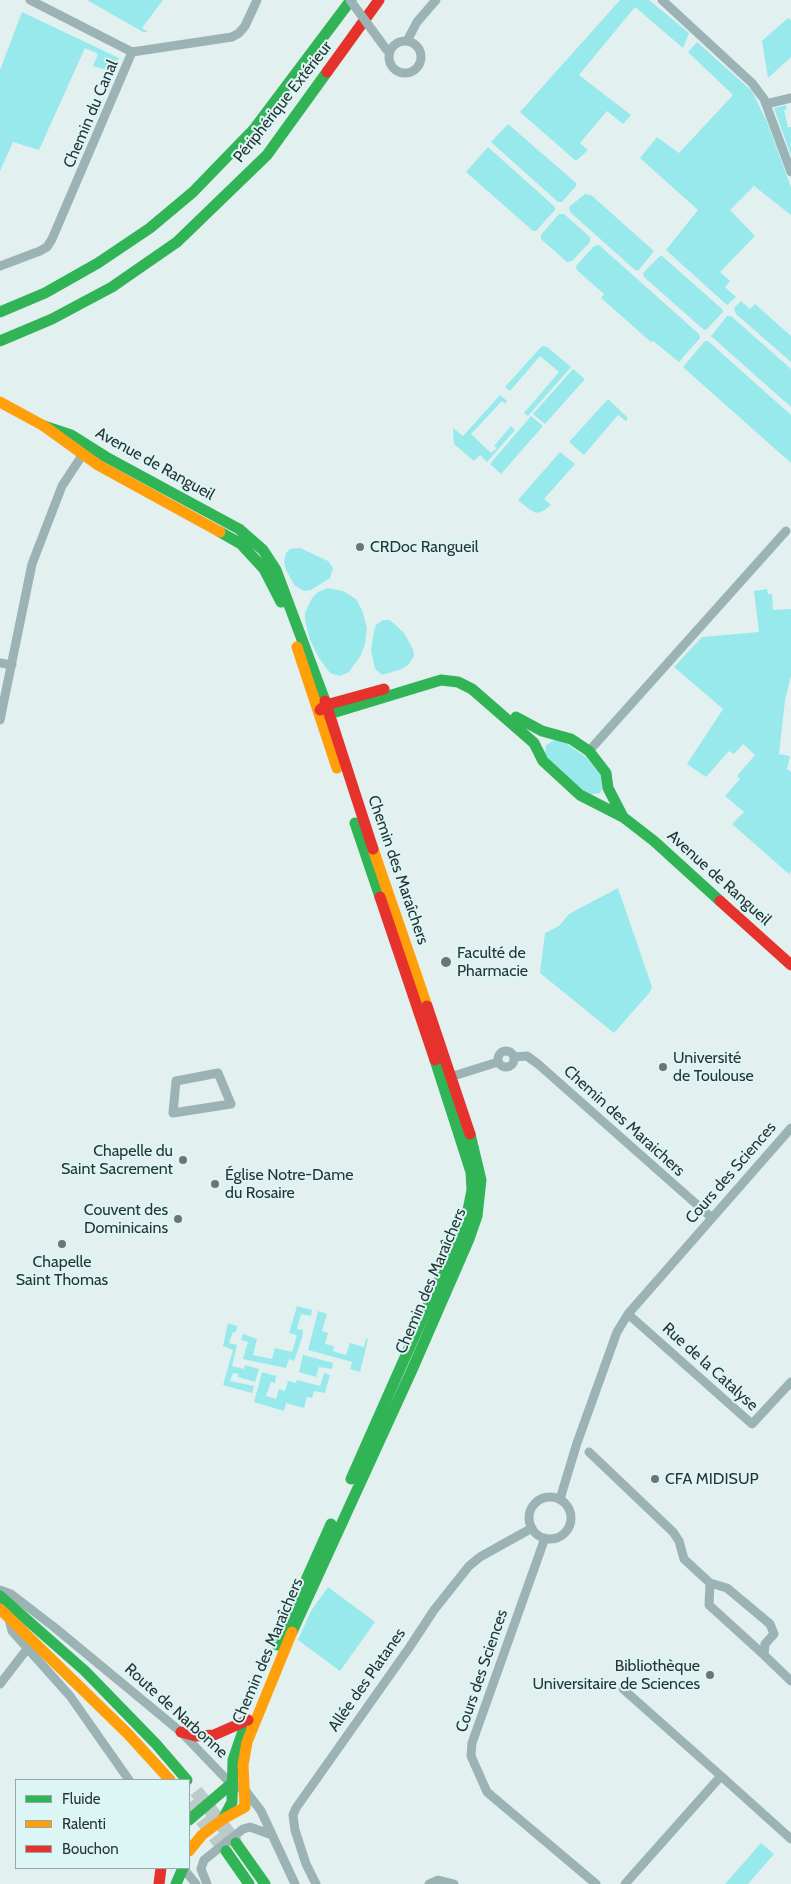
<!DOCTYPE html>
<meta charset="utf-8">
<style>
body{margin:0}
#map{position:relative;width:791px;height:1884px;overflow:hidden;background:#e2f0f0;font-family:Cabin,sans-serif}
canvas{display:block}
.legend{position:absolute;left:15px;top:1779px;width:175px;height:90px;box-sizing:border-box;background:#dcf6f6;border:1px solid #95a8a8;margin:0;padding:6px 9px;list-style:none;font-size:15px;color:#2a3434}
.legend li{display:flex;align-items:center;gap:10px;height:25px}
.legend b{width:25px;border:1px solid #95a8a8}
</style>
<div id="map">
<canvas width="791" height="1884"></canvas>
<ul class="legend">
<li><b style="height:6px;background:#30b455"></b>Fluide</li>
<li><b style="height:6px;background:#ff9f0a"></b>Ralenti</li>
<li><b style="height:6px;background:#e5322d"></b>Bouchon</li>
</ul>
</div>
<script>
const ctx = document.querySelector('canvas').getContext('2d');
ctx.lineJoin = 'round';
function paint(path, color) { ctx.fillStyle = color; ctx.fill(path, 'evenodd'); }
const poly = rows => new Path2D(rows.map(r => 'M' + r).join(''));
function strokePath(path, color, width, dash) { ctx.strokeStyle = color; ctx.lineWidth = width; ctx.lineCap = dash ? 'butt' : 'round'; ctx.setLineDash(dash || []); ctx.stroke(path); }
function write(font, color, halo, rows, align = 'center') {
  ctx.font = font + ' Cabin,sans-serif'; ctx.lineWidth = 4; ctx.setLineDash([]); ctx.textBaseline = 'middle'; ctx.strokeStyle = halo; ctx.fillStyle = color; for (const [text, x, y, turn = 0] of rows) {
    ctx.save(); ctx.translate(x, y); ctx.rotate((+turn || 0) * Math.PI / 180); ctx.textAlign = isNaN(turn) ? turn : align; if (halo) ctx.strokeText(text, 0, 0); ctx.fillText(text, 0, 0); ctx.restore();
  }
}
const green = poly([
 [87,0,163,0,142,28,148,32,143,32],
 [620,0,649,0,689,33,683,48,635,7,579,75,631,115,623,124,607,111,580,143,588,150,576,161,520,112],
 [22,12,119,58,116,66,103,69,93,66,98,54,85,48,39,150,13,142,0,171,0,70],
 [788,18,791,20,791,57,768,78,762,41],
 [697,42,752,91,767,122,791,187,791,215,754,186,730,210,755,236,720,272,730,281,725,287,736,297,727,305,666,250,698,210,640,158,657,137,679,153,733,95,688,52],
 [786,105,787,109,784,110,788,127,791,127,791,156,774,108],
 [508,124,576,183,576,186,562,202,558,202,491,142],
 [488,147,555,207,555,210,536,231,533,231,466,172],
 [585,194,591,195,654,251,639,270,635,270,570,212,569,207],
 [559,214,564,214,590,237,590,242,572,261,567,262,541,239,541,235],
 [599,245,699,334,700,338,679,362,653,341,651,342,601,298,604,294,577,270,576,266,594,246],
 [661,255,722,309,723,312,707,329,704,330,644,277,643,273],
 [741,301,750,309,755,304,791,336,791,362,736,314,734,308],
 [727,316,731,316,791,369,791,407,711,336],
 [705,341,708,341,791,415,791,463,683,367],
 [542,346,547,347,571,367,528,416,524,413,559,372,540,356,510,391,505,387],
 [573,369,585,379,545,424,533,414],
 [500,395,507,401,505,404,502,401,471,434,491,453,497,448,494,446,511,426,515,430,487,462,480,455,474,461,454,444,453,428,463,436],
 [608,399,628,418,626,421,618,415,584,455,569,442],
 [531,416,543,426,501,474,490,464],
 [560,452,575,464,544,499,551,505,543,511,536,513,529,509,518,500],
 [300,548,328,561,333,568,330,578,311,590,304,591,295,586,286,570,284,562,286,553,290,549],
 [328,588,343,591,356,599,362,610,367,628,365,644,361,655,349,672,340,676,330,673,319,658,310,640,305,620,305,613,312,598,318,592],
 [767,589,768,594,772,594,773,610,791,609,791,676,785,700,779,754,790,756,787,769,791,772,791,871,789,874,732,824,744,812,725,796,740,779,737,776,755,755,743,744,734,754,729,751,706,777,687,764,723,709,674,667,702,637,759,632,754,591],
 [383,620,390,620,404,633,413,649,414,656,409,664,402,669,382,675,375,669,371,650,374,631,376,625],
 [555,740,565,743,586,757,601,776,602,789,600,793,588,795,559,772,545,754,546,745],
 [618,888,652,987,650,992,614,1033,540,973,545,933,559,926,569,914],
 [297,1306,312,1310,311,1316,301,1314,297,1329,303,1330,302,1338,294,1361,289,1359,286,1368,243,1359,248,1342,241,1340,243,1334,257,1339,253,1355,272,1359,275,1348,292,1352,297,1335,289,1333],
 [318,1311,327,1314,322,1331,328,1333,325,1344,334,1346,333,1351,346,1355,350,1343,364,1347,366,1339,368,1339,360,1372,350,1369,352,1362,308,1350],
 [228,1323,237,1326,236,1332,233,1332,229,1343,237,1345,232,1366,244,1369,245,1365,259,1369,255,1382,238,1377,239,1374,233,1373,230,1381,254,1386,252,1393,223,1385,233,1350,223,1346],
 [303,1355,333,1363,332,1369,319,1367,316,1377,299,1372],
 [262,1372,276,1376,275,1383,271,1382,266,1396,276,1399,279,1389,285,1391,288,1381,296,1383,297,1380,320,1386,324,1373,330,1375,325,1393,314,1391,312,1398,307,1397,304,1408,286,1403,284,1411,254,1402],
 [328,1587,375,1622,340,1671,298,1640,311,1611],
 [761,1843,774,1854,748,1884,725,1884]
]);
const primaryTunnel = poly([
 [196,1791,236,1843],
 [189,1803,226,1851]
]);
const street = poly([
 [30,0,132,52],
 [662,0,752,83,764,99,791,172],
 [378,38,386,49,390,51],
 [407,41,417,22,436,0],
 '389 57a16 16 0 1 1 32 0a16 16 0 1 1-32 0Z',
 [132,52,232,37,239,33,245,26,257,0],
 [766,104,791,98],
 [0,266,40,251,47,247,52,239,132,52],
 [0,663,12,665],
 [0,720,32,564,62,486,85,451],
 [589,751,786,531],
 '498 1059a8 8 0 1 1 16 0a8 8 0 1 1-16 0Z',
 [514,1057,527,1056,538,1064,712,1218],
 [218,1073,231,1104,173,1113,176,1081,218,1073],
 [447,1078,498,1062],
 [628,1314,752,1424,791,1382],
 [589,1452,673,1532,679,1541,684,1559,710,1583,727,1588,770,1624,774,1634,765,1644,764,1655,709,1605,710,1583],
 '529 1518a21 21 0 1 1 42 0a21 21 0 1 1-42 0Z',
 [560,1499,577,1443,617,1332,628,1314,791,1128],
 [545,1538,472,1743,471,1756,487,1792,596,1884],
 [0,1590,11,1594,54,1627,181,1732,231,1784,245,1790,261,1811,295,1884],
 [9,1619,12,1631,70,1696,129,1780],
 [764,1655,791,1681],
 [0,1684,27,1649],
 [623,1689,721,1776],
 [183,1868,196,1884],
 [207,1884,201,1869,204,1860,243,1829,250,1827,272,1835],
 [316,1884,306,1864,295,1830,293,1815,296,1808,409,1648,434,1610,469,1566,480,1557,532,1528],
 [429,1884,438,1880,454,1884],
 [625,1884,721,1776,791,1839]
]);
const fast = poly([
 [0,312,45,293,98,263,150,228,193,192,254,129,351,0],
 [0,341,52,319,112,287,177,242,267,155,327,72],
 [44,426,71,435,106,457,239,529,263,550,276,570,325,701],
 [220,532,241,544,264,569,281,602],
 [322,713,329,714,441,680,458,682,472,689,534,743,543,761,580,795,623,817,654,841,720,901],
 [516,717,542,731,571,739,589,751,606,773,608,788,623,817],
 [355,823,380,897],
 [351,1479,466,1220,472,1190,471,1172,435,1060],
 [0,1596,85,1671,156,1744,187,1780],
 [292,1632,412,1370,469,1239,477,1216,481,1180,470,1134],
 [277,1645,331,1524],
 [223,1819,232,1802,233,1760,243,1731],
 [189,1820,231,1784],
 [236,1843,265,1884],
 [226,1851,249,1884],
 [176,1884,183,1868]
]);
const slow = poly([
 [0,402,44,426,98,465,220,532],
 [297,647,337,768],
 [373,849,427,1006],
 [0,1609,128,1734,170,1780],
 [189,1851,202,1835,223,1819,245,1807,243,1765,247,1742,292,1632]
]);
const jam = poly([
 [327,72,379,0],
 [325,701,373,849],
 [320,710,326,705,384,689],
 [380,897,435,1060],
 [720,901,791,965],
 [427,1006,470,1134],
 [181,1732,196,1736,214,1735,248,1720],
 [159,1884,161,1868]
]);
const streetBridge = poly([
 [350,0,378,38]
]);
const markers = [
 [360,547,5,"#6a7676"],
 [446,962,6,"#6a7676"],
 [663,1067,5,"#6a7676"],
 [183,1160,5,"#6a7676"],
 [215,1184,5,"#6a7676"],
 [178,1219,5,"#6a7676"],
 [62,1244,5,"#6a7676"],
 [655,1479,5,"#6a7676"],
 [710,1675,5,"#6a7676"]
];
const streetNames = [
 ["Périphérique Extérieur",283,102,-52],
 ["Chemin du Canal",91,114,-67],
 ["Avenue de Rangueil",155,464,29],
 ["Chemin des Maraîchers",398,870,71],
 ["Avenue de Rangueil",719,878,42],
 ["Chemin des Maraichers",624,1121,42],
 ["Cours des Sciences",731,1173,-49],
 ["Chemin des Maraîchers",431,1281,-67],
 ["Rue de la Catalyse",710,1367,42],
 ["Chemin des Maraîchers",268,1651,-67],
 ["Cours des Sciences",482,1671,-71],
 ["Allée des Platanes",367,1680,-55],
 ["Route de Narbonne",176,1711,42]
];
const poiNames = [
 ["CRDoc Rangueil",370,547],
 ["Faculté de",457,953],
 ["Pharmacie",457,971],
 ["Université",673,1058],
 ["de Toulouse",673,1076],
 ["Chapelle du",173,1151,"right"],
 ["Saint Sacrement",173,1169,"right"],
 ["Église Notre-Dame",225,1175],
 ["du Rosaire",225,1193],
 ["Couvent des",168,1210,"right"],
 ["Dominicains",168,1228,"right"],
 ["Chapelle",62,1262,"center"],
 ["Saint Thomas",62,1280,"center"],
 ["CFA MIDISUP",665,1479],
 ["Bibliothèque",700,1666,"right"],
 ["Universitaire de Sciences",700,1684,"right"]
];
paint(green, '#98e9ec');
strokePath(primaryTunnel, '#bdcaca', 14, [14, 7]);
strokePath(street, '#9bb3b4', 9);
strokePath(fast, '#30b455', 11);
strokePath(slow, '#ff9f0a', 11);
strokePath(jam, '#e5322d', 11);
strokePath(streetBridge, '#9bb3b4', 9);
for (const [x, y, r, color] of markers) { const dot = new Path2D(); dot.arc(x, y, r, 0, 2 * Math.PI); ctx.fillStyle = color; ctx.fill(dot); strokePath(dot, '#dcf6f6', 2); }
write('16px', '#2a3434', '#dcf6f6', streetNames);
write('16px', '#2a3434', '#dcf6f6', poiNames, 'left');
</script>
